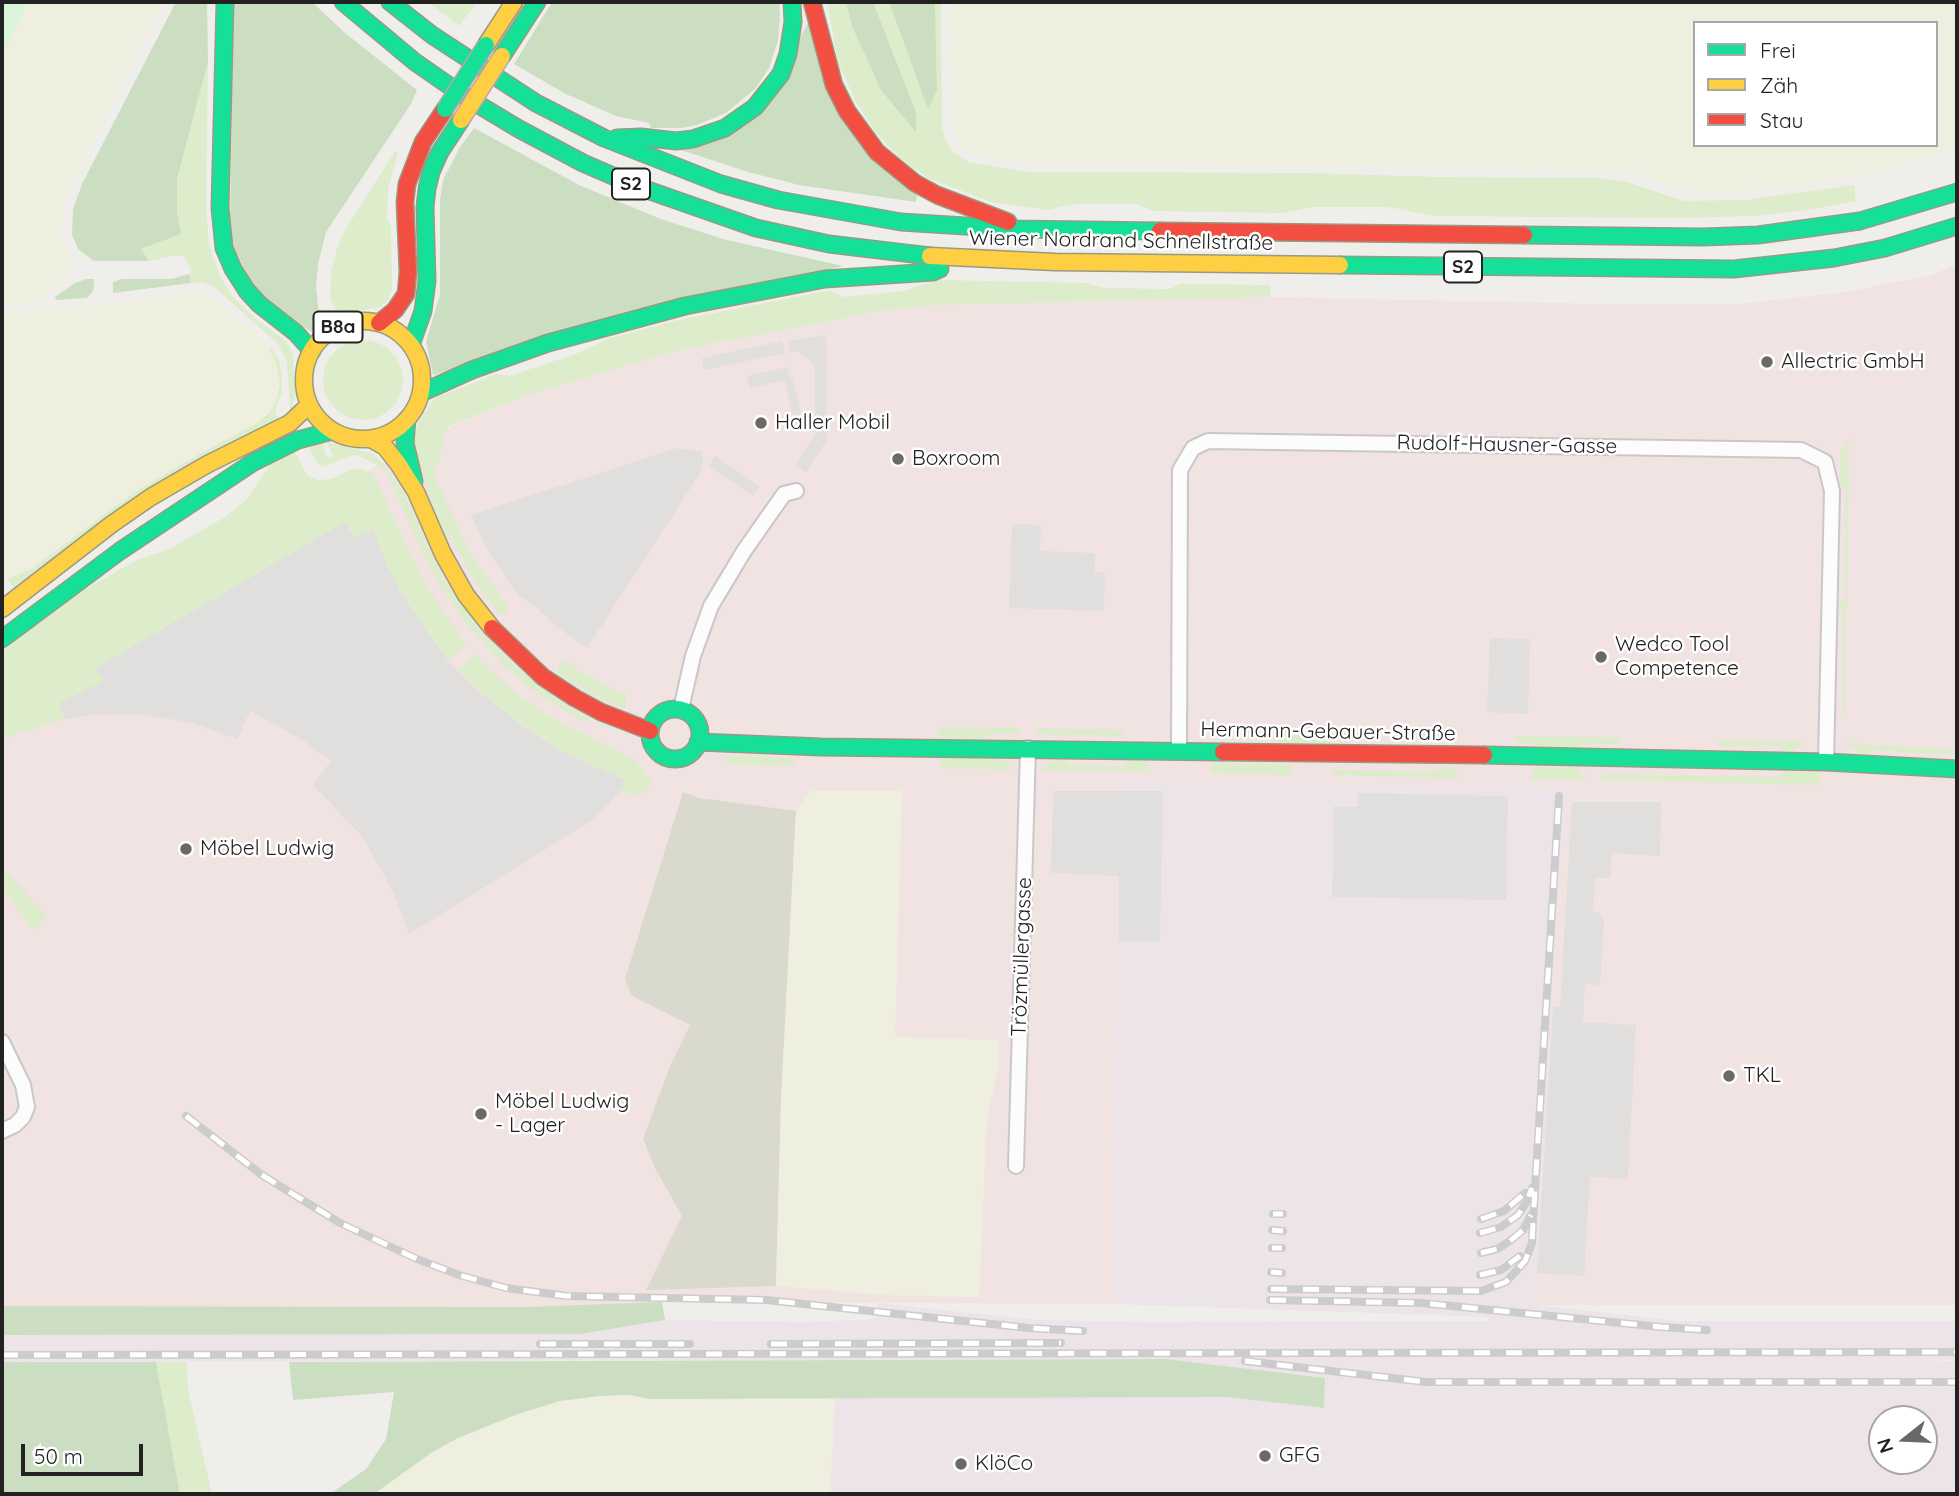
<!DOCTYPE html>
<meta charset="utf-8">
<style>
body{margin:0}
#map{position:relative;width:1959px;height:1496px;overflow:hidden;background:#f0eeeb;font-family:Quicksand,sans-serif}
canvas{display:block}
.frame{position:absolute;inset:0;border:4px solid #222;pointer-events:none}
.legend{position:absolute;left:1693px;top:21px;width:245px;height:126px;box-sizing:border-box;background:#fff;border:2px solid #a7a7a7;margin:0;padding:9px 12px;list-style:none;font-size:21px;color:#222}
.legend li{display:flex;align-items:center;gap:14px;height:35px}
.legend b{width:35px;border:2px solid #a7a7a7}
.north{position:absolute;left:1868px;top:1405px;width:70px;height:70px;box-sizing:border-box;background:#fff;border:2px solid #a7a7a7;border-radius:50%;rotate:252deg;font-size:19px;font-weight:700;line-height:28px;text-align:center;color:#222}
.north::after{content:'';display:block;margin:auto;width:24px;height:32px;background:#6a6968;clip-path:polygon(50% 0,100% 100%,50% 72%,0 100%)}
.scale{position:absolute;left:21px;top:1444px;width:122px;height:32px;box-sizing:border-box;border:4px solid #222;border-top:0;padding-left:9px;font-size:21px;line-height:24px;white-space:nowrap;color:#222;-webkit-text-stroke:5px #fff;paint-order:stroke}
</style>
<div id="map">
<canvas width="1959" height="1496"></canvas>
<div class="frame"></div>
<ul class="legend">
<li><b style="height:9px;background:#16e098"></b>Frei</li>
<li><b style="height:9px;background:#ffcf43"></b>Zäh</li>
<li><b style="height:9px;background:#f24e42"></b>Stau</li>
</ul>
<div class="north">N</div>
<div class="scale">50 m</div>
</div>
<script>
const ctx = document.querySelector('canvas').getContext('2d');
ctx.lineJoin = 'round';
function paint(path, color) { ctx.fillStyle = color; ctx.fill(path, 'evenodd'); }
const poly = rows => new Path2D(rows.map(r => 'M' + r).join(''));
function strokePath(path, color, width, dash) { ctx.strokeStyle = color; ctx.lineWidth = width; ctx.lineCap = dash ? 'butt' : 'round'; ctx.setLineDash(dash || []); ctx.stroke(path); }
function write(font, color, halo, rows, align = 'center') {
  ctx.font = font + ' Quicksand,sans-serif'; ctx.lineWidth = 5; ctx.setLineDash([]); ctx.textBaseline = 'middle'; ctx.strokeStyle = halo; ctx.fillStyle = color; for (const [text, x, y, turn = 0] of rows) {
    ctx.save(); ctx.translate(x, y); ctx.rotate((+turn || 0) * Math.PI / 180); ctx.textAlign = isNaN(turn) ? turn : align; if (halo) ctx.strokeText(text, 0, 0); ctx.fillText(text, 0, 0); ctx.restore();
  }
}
const commercial = poly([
 [1957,265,1957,1305,1536,1305,1565,788,1122,780,1112,1304,671,1302,526,1307,2,1306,2,701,331,491,447,428,531,394,680,350,882,311,939,305,1270,297,1604,304,1739,304,1845,292,1927,276]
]);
const industrial = poly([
 [1121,780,1566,788,1536,1305,1679,1321,1957,1321,1957,1360,1901,1360,1957,1361,1957,1494,830,1494,835,1397,1225,1397,1324,1408,1325,1378,1166,1359,2,1362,2,1335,581,1334,665,1320,803,1322,875,1319,878,1303,1038,1320,1149,1322,1487,1321,1489,1317,1112,1304],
 [1882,1419,1924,1419,1924,1461,1882,1461]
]);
const construction = poly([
 [683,792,699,798,796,811,781,1101,776,1286,646,1290,682,1216,654,1166,643,1139,670,1066,690,1025,632,996,625,979]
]);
const farmland = poly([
 [28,2,162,2,64,199,61,232,69,266,68,275,63,283,32,302,2,305,2,55],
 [951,2,1957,2,1957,148,1887,169,1853,177,1771,189,1711,192,1673,188,1633,172,1618,170,1000,161,972,155,960,144,952,128],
 [1695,23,1936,23,1936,145,1695,145],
 [201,293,227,309,270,349,277,366,280,383,276,400,269,413,257,423,196,456,135,492,31,569,8,579,2,573,2,314,99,305],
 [811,791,902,791,895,1037,999,1040,998,1069,987,1118,979,1297,886,1295,776,1286,781,1101,796,811],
 [629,1395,650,1399,835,1397,830,1494,374,1494,431,1453,458,1438,515,1415,560,1401,600,1396]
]);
const grass = poly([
 [428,2,477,2,459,26],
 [827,2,846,2,852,26,916,131,916,112,873,2,889,2,928,108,937,91,935,2,941,2,942,127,945,138,951,150,968,162,1028,172,1310,173,1438,177,1598,178,1627,182,1684,201,1746,200,1854,185,1856,201,1808,210,1753,216,1676,218,1434,216,1388,207,1312,207,1284,213,1154,211,1137,204,1074,204,1047,210,991,202,928,178,904,161,876,133,855,100,838,62],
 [208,62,206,205,209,245,220,276,232,296,255,318,287,342,293,354,295,394,293,405,290,410,287,361,277,343,212,285,201,282,191,283,189,274,191,269,184,257,176,255,149,261,141,249,180,234,177,211,177,179],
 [395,151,398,152,388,189,387,220,391,225,392,290,388,300,380,307,342,314,333,306,330,298,331,270,336,252,342,235],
 [937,280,1086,283,1104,288,1169,289,1181,284,1271,285,1270,297,939,305,882,311,680,350,531,394,447,427,437,470,432,471,472,556,509,609,501,616,473,578,451,537,446,539,436,515,414,446,414,433,418,424,430,404,437,397,496,374,509,376,581,352,607,339,674,321,830,290,843,297,903,291],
 '323 380a40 40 0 1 1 80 0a40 40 0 1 1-80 0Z',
 [271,348,279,359,282,378,282,392,275,410,278,420,13,587,8,579,31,569,135,492,196,456,257,423,269,413,276,400,280,383,277,366,270,349],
 [1849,438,1845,713,1842,717,1843,613,1839,612,1839,601,1844,599,1845,487,1840,485,1840,455],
 [322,441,327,458,333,456,327,442,374,454,381,461,403,492,443,578,480,630,518,669,554,698,590,719,588,721,583,722,528,687,505,667,466,623,440,586,424,556,385,469,357,455,347,457,322,467,317,463,308,445],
 [294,450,307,475,318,480,331,479,351,470,361,469,373,474,426,585,467,645,448,661,404,598,387,566,373,530,354,539,345,523,97,669,105,681,59,703,64,719,2,739,2,652,66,600,137,560,169,549,225,517,247,499,271,463],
 [474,654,518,695,554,719,632,758,651,780,647,791,637,795,620,791,625,780,558,750,496,706,458,670],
 [564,660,582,672,625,695,627,699,625,708,602,699,558,675,557,671],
 [937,727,1021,728,1021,731,1019,734,987,734,984,739,941,738,940,733,937,732],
 [1034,728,1120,730,1126,736,1036,734],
 [1277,733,1382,734,1381,739,1377,740,1332,739,1330,744,1276,742],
 [1514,736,1620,738,1620,744,1580,744,1579,749,1531,747,1531,743,1519,742],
 [1718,740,1804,741,1804,745,1788,752,1781,752,1781,746,1719,746],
 [1845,743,1957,750,1957,755,1872,750,1871,755,1867,756,1858,753],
 [726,755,794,759,794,766,734,765,727,762],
 [940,757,1003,759,1016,770,940,768],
 [1063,759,1068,761,1068,765,1125,766,1128,760,1148,761,1148,772,1040,770,1049,763],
 [1212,764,1292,764,1292,775,1211,773],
 [1439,765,1454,769,1459,778,1332,775,1332,770,1438,771],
 [1538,767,1578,768,1579,774,1585,775,1584,780,1531,779,1532,770],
 [1782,772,1820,772,1819,785,1600,780,1603,774,1779,777],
 [2,866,47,916,34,932,2,886],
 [156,1362,187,1362,188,1390,212,1494,180,1494]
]);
const forest = poly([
 [176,2,207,2,208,62,177,179,177,211,181,234,141,249,149,261,94,261,78,249,72,235,73,209,82,184],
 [233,2,312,2,345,33,417,90,411,104,326,232,318,264,316,287,320,323,311,332,256,290,230,242],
 [552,2,779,2,780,15,778,41,769,68,756,88,726,113,697,125,681,128,651,128,649,123,616,116,566,94,514,64],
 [846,2,873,2,916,112,916,132,881,90,852,26],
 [889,2,935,2,937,91,928,109],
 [809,21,821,69,917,195,916,202,799,185,748,172,678,149,717,140,798,41],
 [474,128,581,186,661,219,723,239,843,266,433,375,426,341,440,295,440,200,443,180,460,147],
 [189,274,191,283,113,293,113,282,122,279,171,279],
 [86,279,94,279,94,283,93,291,87,298,56,300,55,297,75,283],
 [662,1302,665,1320,581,1334,2,1335,2,1306,526,1307],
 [1166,1359,1325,1378,1324,1408,1225,1397,650,1399,629,1395,600,1396,560,1401,515,1415,458,1438,431,1453,374,1494,330,1494,366,1469,386,1439,394,1392,293,1400,289,1362],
 [2,1362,156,1362,180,1494,2,1494]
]);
const park = poly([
 [2,2,28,2,2,55]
]);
const parking = poly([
 [826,335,827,440,806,472,795,465,815,436,815,365,798,351,790,352,788,341],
 [782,341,785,353,704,370,702,358],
 [787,367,790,378,792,378,801,414,793,416,785,380,750,388,747,376],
 [677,448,701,451,703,460,702,470,587,648,556,626,536,607,519,596,489,553,471,515],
 [715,456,759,486,753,496,709,466],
 [345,522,354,538,373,530,387,565,404,598,448,661,472,686,525,728,558,750,625,780,620,791,594,819,409,934,393,891,362,836,313,785,331,761,301,739,250,711,237,739,193,723,146,715,101,714,64,719,59,703,104,681,96,668],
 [1012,524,1041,525,1040,551,1095,553,1095,572,1105,573,1104,611,1009,608],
 [1490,638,1530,639,1528,714,1487,712],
 [1053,791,1163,791,1160,942,1119,941,1119,876,1051,873],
 [1358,793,1508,796,1506,900,1332,897,1334,806,1358,807],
 [1572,802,1661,802,1660,856,1612,853,1610,878,1595,878,1593,911,1599,912,1604,922,1600,985,1585,984,1583,1022,1636,1025,1628,1179,1590,1177,1584,1276,1537,1273,1553,1007,1560,1007]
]);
const street = poly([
 [681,709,693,656,711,606,744,551,784,494,796,491],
 [1179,751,1180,470,1193,448,1208,441,1801,450,1825,462,1832,491,1826,762],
 [2,1042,23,1085,27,1107,23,1117,15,1125,2,1131],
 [1016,1166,1028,748]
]);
const fast = poly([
 [225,2,220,208,224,248,233,269,247,291,259,304,296,333,312,351],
 [343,2,415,62,464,96,519,129,583,163,636,186,756,228,829,244,930,256],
 [390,2,432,35,536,103,604,138,721,184,778,200,901,222,1013,229,1160,231],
 [502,56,537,2],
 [617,138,641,137,676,141,693,139,725,128,755,107,781,74,788,54,793,22,792,2],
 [1524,235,1703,237,1758,235,1860,221,1957,192],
 [1340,265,1734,269,1834,258,1885,248,1957,226],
 [411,345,423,311,427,281,425,207,427,189,431,172,440,152,461,120],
 [421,393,472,370,548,343,685,306,825,279,933,272,940,269],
 [407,419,405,443,414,481],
 [2,639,120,551,252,463,298,440,332,431],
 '650 734a25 25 0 1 1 50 0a25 25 0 1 1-50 0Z',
 [698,742,821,747,1223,752],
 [1484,755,1826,762,1957,769]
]);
const slow = poly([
 [486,45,514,2],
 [930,256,1055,262,1340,265],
 '304 380a59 59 0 1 1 118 0a59 59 0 1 1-118 0Z',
 [371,439,385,447,399,465,416,492,443,554,466,595,492,628],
 [2,609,112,524,151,497,206,465,290,423,309,405]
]);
const jam = poly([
 [812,2,834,85,847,111,877,152,915,183,937,195,1008,222],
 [1160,231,1524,235],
 [379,323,395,310,406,294,408,272,405,202,407,184,423,142,445,109],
 [492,628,543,677,575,698,601,712,650,731],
 [1223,752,1484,755]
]);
const rail = poly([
 [186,1116,262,1175,340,1223,417,1259,459,1275,506,1288,567,1296,766,1300,1029,1328,1083,1331],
 [1273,1214,1283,1214],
 [1481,1219,1504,1211,1525,1193],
 [1272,1230,1283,1231],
 [1480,1233,1501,1227,1518,1215,1527,1201,1532,1188],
 [1272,1248,1282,1248],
 [1481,1253,1497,1249,1510,1241,1523,1230,1531,1215],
 [1271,1272,1282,1273],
 [1480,1275,1501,1270,1520,1256],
 [1271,1289,1481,1291,1506,1282,1525,1261,1532,1243,1533,1222,1559,796],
 [1270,1300,1422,1303,1661,1327,1707,1330],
 [540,1344,690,1344],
 [771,1344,1061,1343],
 [2,1355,1957,1352],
 [1245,1361,1426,1382,1957,1382]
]);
const fastBridge = poly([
 [445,109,486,45]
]);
const slowBridge = poly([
 [461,120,502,56]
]);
const markers = [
 [1767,362,7,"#6a6968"],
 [761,423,7,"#6a6968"],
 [898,459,7,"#6a6968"],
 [1601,657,7,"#6a6968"],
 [186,849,7,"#6a6968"],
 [1729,1076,7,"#6a6968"],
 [481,1114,7,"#6a6968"],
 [1265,1456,7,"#6a6968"],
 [961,1464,7,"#6a6968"]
];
const shields = [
 [631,184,38],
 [1463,267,38],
 [338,327,49]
];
const shieldNames = [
 ["S2",631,184],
 ["S2",1463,267],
 ["B8a",338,327]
];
const streetNames = [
 ["Wiener Nordrand Schnellstraße",1121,241,1],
 ["Rudolf-Hausner-Gasse",1507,445,1],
 ["Hermann-Gebauer-Straße",1328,732,1],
 ["Trözmüllergasse",1022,957,-88]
];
const poiNames = [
 ["Allectric GmbH",1781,362],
 ["Haller Mobil",775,423],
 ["Boxroom",912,459],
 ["Wedco Tool",1615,645],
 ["Competence",1615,669],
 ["Möbel Ludwig",200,849],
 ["TKL",1743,1076],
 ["Möbel Ludwig",495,1102],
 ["- Lager",495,1126],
 ["GFG",1279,1456],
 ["KlöCo",975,1464]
];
paint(commercial, '#f1e3e1');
paint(industrial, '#ede4e9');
paint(construction, '#d9d9cd');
paint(farmland, '#efefdf');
paint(grass, '#ddeccb');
paint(forest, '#cbdec1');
paint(park, '#daf5da');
paint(parking, '#e0dfde');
strokePath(street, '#c9c8c7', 18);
strokePath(fast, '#999a82', 19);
strokePath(slow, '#999a82', 19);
strokePath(jam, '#999a82', 19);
strokePath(street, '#fdfcfc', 14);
strokePath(fast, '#16e098', 16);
strokePath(slow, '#ffcf43', 16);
strokePath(jam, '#f24e42', 16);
strokePath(rail, '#ccc', 8);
strokePath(rail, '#fff', 5, [16]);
strokePath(fastBridge, '#c5a2ac', 19, []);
strokePath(slowBridge, '#c5a2ac', 19, []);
strokePath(fastBridge, '#16e098', 16);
strokePath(slowBridge, '#ffcf43', 16);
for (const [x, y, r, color] of markers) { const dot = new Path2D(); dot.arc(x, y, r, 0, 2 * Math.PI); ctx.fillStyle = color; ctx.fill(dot); strokePath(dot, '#fff', 2.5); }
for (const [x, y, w] of shields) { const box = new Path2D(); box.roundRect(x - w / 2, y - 15.5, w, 31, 5); ctx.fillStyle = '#fff'; ctx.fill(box); strokePath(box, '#222', 2); }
write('bold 19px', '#222', null, shieldNames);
write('21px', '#222', '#fff', streetNames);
write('21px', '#222', '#fff', poiNames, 'left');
</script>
